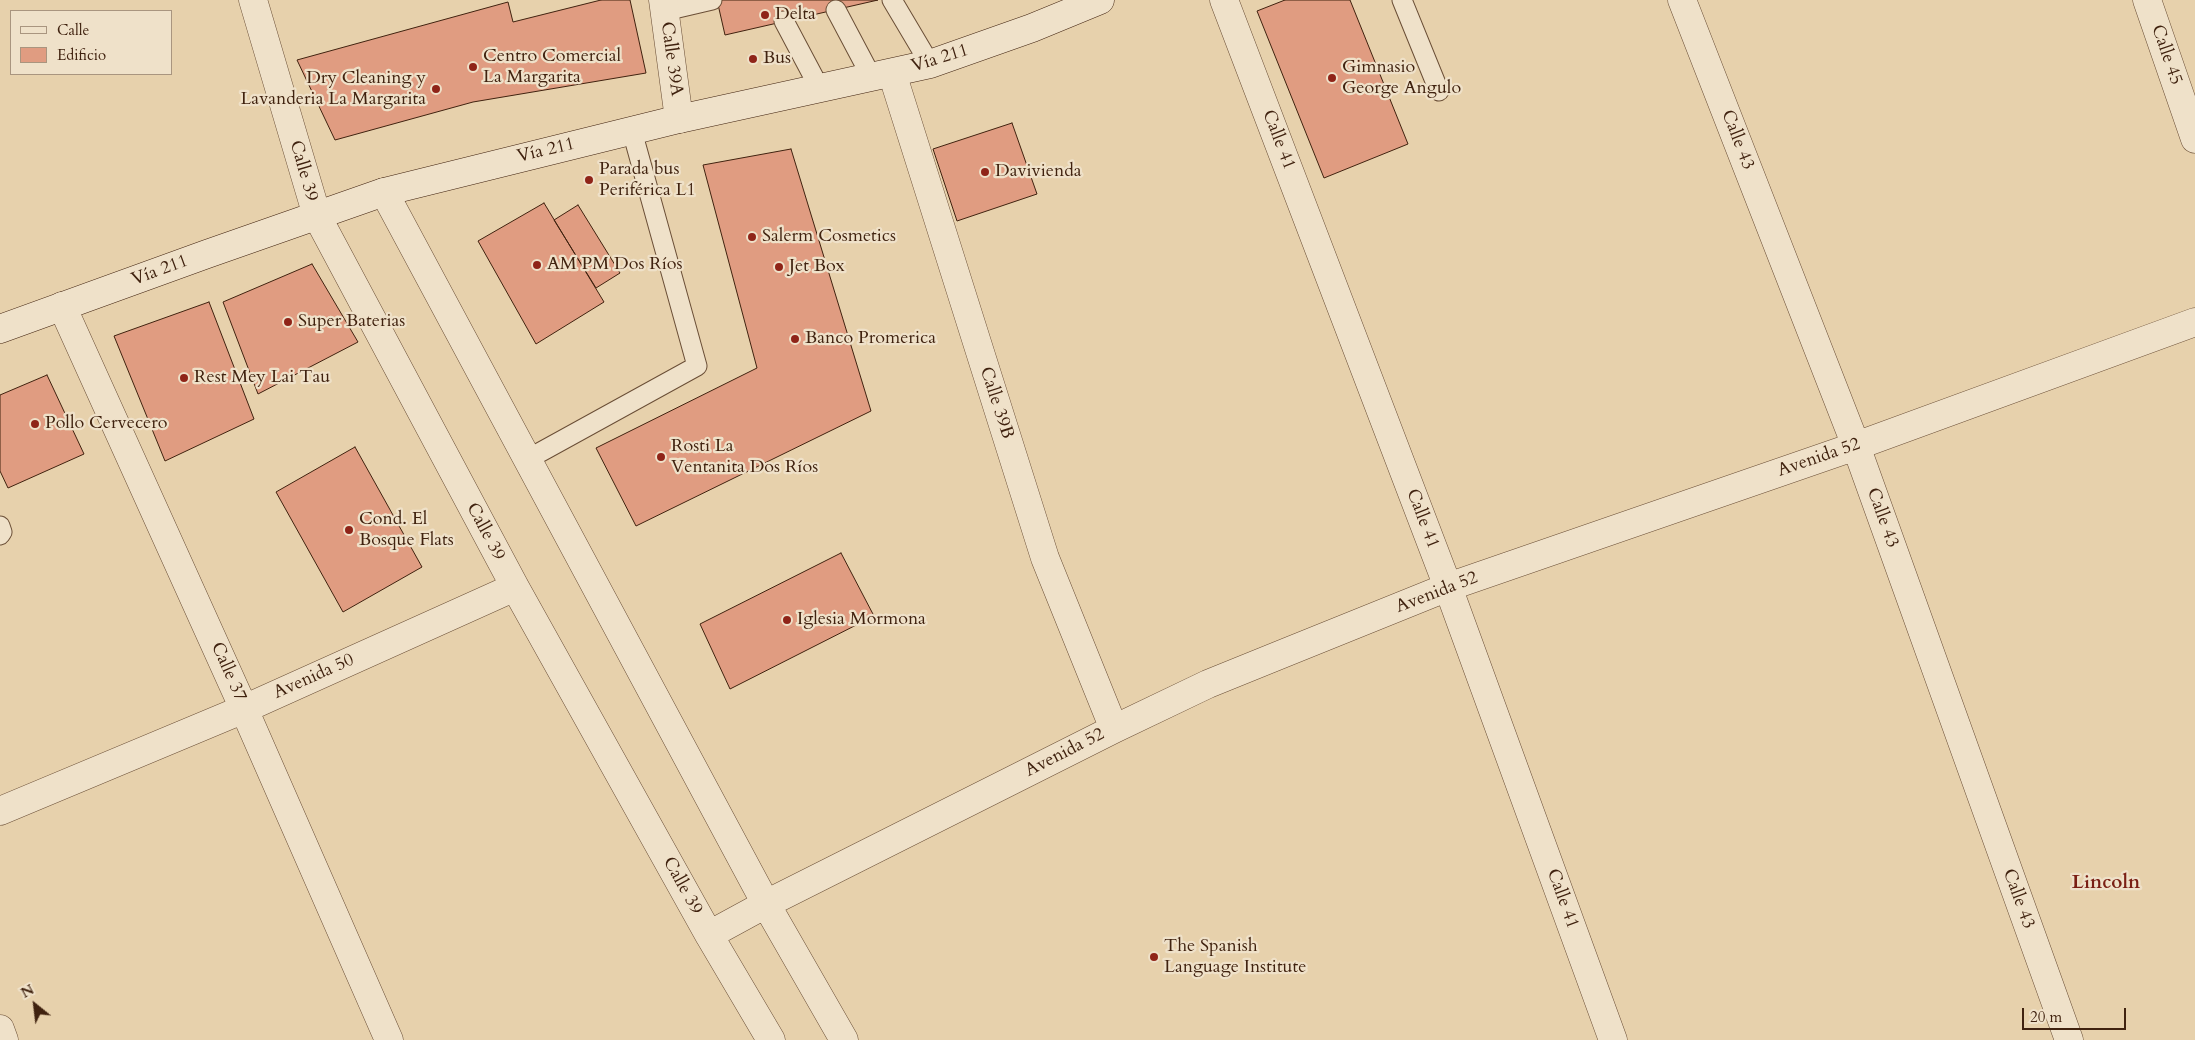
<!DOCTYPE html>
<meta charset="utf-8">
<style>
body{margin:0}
#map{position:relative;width:2195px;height:1040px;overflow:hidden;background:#e7d1ac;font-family:Cardo,serif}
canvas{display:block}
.legend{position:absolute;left:10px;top:10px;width:162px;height:65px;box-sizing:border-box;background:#efe1c9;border:1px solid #a9957f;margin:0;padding:6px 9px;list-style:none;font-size:15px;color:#40220f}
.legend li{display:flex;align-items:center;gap:10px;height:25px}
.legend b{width:25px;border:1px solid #a9957f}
.north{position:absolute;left:10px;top:980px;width:50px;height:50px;-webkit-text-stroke:4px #efe1c9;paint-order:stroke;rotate:331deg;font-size:14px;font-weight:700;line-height:20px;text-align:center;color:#40220f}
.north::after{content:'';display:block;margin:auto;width:18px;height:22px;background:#40220f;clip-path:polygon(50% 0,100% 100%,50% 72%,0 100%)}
.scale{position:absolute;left:2022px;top:1008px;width:104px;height:22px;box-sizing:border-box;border:2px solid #40220f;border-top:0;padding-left:6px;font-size:15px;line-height:18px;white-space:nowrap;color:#40220f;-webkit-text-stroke:4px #efe1c9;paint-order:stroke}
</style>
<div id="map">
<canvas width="2195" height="1040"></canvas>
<ul class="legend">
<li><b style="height:6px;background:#efe1c9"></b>Calle</li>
<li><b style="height:14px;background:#e09c81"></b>Edificio</li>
</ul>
<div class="north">N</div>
<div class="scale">20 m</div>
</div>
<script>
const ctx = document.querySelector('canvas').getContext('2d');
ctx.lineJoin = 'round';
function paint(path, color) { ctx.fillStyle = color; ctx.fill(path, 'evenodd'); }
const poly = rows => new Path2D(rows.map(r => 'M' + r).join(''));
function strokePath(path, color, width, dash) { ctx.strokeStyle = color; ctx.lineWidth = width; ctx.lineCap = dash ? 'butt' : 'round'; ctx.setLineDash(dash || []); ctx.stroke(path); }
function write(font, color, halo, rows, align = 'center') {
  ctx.font = font + ' Cardo,serif'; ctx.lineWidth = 4.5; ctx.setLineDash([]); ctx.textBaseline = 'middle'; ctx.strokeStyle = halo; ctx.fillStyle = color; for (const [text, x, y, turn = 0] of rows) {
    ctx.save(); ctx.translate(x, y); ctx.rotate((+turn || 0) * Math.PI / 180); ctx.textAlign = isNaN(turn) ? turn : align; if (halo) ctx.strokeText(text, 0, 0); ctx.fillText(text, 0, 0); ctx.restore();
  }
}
const building = poly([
 [601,0,630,0,646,73,473,102,335,140,297,60,508,2,513,22,601,0],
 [717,0,878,0,725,35,717,0],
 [1285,0,1350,0,1408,144,1324,178,1257,11,1285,0],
 [1012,123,1037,194,957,221,933,149,1012,123],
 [791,149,871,411,636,526,596,448,757,368,703,165,791,149],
 [544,203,604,302,536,344,478,241,544,203],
 [578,205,620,273,596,288,554,220,578,205],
 [312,264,358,342,258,394,223,302,312,264],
 [209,302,254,419,165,461,114,336,209,302],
 [47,375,84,454,8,488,0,471,0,395,47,375],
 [355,447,422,567,343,612,276,492,355,447],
 [841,553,874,616,730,689,700,624,841,553]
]);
const lane = poly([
 [892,0,930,64],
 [1402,0,1439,91],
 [836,10,872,78],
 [665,11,712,0],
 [784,21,820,89],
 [528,459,697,366,632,131],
 [0,526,2,532,0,535]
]);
const street = poly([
 [253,0,317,216,515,587,709,935,771,1040],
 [663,0,679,119],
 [1224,0,1448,587,1613,1040],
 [1682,0,1856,446,2069,1040],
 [2147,0,2195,139],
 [892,73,1045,558,1114,729],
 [384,192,766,904,844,1040],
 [62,306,244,709,389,1040],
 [0,811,244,709,515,587],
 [709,935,766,904,1114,729,1208,684,1287,652,1448,587,1856,446,2195,322],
 [0,1029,4,1040]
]);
const secondary = poly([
 [0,329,207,254,384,192,679,119,930,64,1032,28,1100,0]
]);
const markers = [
 [765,15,5,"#8f2418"],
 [753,59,5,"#8f2418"],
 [473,67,5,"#8f2418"],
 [1332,78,5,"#8f2418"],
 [436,89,5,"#8f2418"],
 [985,172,5,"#8f2418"],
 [589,180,5,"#8f2418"],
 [752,237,5,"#8f2418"],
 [537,265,5,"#8f2418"],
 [779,267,5,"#8f2418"],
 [288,322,5,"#8f2418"],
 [795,339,5,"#8f2418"],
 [184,378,5,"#8f2418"],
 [35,424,5,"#8f2418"],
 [661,457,5,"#8f2418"],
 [349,530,5,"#8f2418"],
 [787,620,5,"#8f2418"],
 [1154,957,5,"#8f2418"]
];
const poiNames = [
 ["Delta",775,15],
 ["Centro Comercial",483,57],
 ["La Margarita",483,78],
 ["Bus",763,59],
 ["Gimnasio",1342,68],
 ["George Angulo",1342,89],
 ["Dry Cleaning y",426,79,"right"],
 ["Lavanderia La Margarita",426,100,"right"],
 ["Parada bus",599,170],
 ["Periférica L1",599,191],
 ["Davivienda",995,172],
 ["Salerm Cosmetics",762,237],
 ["AM PM Dos Ríos",547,265],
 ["Jet Box",789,267],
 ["Super Baterias",298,322],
 ["Banco Promerica",805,339],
 ["Rest Mey Lai Tau",194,378],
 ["Pollo Cervecero",45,424],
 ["Rosti La",671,447],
 ["Ventanita Dos Ríos",671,468],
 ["Cond. El",359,520],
 ["Bosque Flats",359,541],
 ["Iglesia Mormona",797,620],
 ["The Spanish",1164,947],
 ["Language Institute",1164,968]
];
const streetNames = [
 ["Calle 45",2166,55,71],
 ["Calle 39A",671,59,82],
 ["Vía 211",940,59,-17],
 ["Calle 41",1278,140,69],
 ["Calle 43",1737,140,69],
 ["Vía 211",546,151,-13],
 ["Calle 39",303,171,74],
 ["Vía 211",160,271,-20],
 ["Calle 39B",996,403,72],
 ["Avenida 52",1819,458,-19],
 ["Calle 43",1882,518,70],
 ["Calle 41",1422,519,69],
 ["Calle 39",485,532,62],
 ["Avenida 52",1437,593,-21],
 ["Calle 37",228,672,66],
 ["Avenida 50",314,677,-24],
 ["Avenida 52",1065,753,-27],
 ["Calle 39",682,886,61],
 ["Calle 41",1562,899,70],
 ["Calle 43",2018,899,70]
];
const neighbourhoodNames = [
 ["Lincoln",2106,884]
];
paint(building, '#e09c81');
strokePath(building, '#40220f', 1);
strokePath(lane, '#6a4e36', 21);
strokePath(street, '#6a4e36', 29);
strokePath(secondary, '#40220f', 29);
strokePath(lane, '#efe1c9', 19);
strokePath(street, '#efe1c9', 28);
strokePath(secondary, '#efe1c9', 28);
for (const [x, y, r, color] of markers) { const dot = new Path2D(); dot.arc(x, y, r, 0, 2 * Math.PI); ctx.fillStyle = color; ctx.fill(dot); strokePath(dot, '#efe1c9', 2); }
write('18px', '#40220f', '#efe1c9', poiNames, 'left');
write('18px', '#40220f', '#efe1c9', streetNames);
write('bold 19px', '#7a1f14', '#efe1c9', neighbourhoodNames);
</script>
